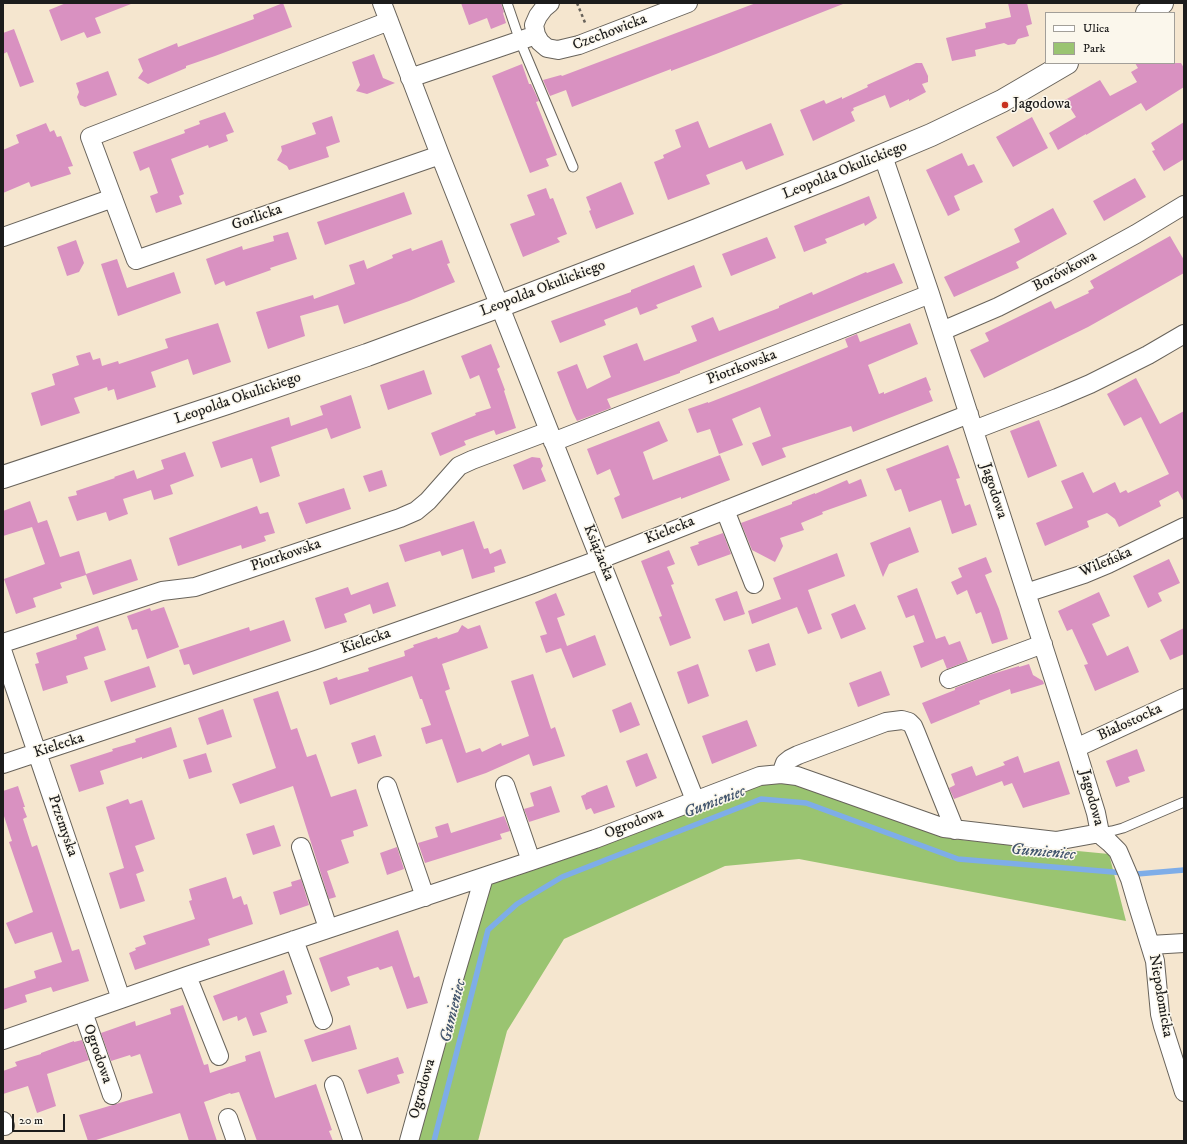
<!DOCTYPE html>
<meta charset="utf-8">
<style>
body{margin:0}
#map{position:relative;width:1187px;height:1144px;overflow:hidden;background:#f5e6cf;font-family:"IM FELL DW Pica",serif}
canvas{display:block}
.frame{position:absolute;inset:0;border:4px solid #1c1c1c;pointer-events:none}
.legend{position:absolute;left:1045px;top:12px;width:130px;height:52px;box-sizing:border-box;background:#fbf7ec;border:1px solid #a29f99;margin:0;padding:5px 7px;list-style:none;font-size:12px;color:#1c1c1c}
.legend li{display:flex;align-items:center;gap:8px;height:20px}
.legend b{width:20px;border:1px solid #a29f99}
.scale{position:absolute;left:12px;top:1114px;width:53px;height:18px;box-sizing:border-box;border:2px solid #1c1c1c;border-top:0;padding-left:5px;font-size:12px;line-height:14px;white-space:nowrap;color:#1c1c1c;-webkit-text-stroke:3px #fbf7ec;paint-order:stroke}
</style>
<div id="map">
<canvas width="1187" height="1144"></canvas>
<div class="frame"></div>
<ul class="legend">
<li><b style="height:5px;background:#fff"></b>Ulica</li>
<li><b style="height:11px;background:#9ac471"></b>Park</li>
</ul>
<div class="scale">20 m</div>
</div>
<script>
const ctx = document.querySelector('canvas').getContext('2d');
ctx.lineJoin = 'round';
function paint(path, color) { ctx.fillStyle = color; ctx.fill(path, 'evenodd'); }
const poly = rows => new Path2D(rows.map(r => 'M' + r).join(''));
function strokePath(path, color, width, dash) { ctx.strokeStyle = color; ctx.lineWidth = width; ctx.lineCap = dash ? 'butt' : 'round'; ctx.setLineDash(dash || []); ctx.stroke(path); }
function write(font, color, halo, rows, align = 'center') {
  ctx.font = font + ' "IM FELL DW Pica",serif'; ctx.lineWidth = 3; ctx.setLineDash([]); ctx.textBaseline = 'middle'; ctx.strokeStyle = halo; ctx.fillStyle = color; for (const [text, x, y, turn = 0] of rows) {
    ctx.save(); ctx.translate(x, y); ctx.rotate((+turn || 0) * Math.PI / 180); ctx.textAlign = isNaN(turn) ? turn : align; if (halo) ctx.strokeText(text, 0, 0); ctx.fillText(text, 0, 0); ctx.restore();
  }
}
const green = poly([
 [787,782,952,839,1109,854,1126,921,799,859,725,866,564,939,507,1031,478,1141,418,1141,482,905,494,880,764,784]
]);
const stream = poly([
 [434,1141,488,930,517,904,562,877,761,799,806,803,958,859,1137,874,1184,870]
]);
const building = poly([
 [66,3,131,3,131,4,95,18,101,33,87,38,84,32,61,41,49,10],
 [283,3,292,27,215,56,186,66,186,68,148,84,138,78,143,71,138,59,177,43,178,47,254,19,253,15],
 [461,3,501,3,504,12,503,13,506,23,491,29,487,18,469,25],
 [756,3,843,3,843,4,716,54,671,71,671,69,572,107,566,90,550,96,543,80,561,75,562,76],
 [1008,3,1027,3,1032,24,1026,26,1029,36,1018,39,1015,44,1008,45,1004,43,975,50,976,56,952,61,946,38,986,28,985,23,1011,17],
 [14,29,34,82,20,87,7,52,3,54,3,33],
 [374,54,383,78,395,83,367,94,356,91,360,85,352,62],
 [916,63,922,63,928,76,928,82,922,84,926,92,909,101,909,99,890,108,885,95,853,108,854,110,851,112,855,121,813,141,800,110,824,100,826,104,842,97,842,99,868,87,867,85],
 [1135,63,1181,63,1184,68,1184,87,1146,111,1141,103,1086,135,1086,134,1058,150,1049,133,1076,117,1065,100,1100,80,1110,96,1137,82,1131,72,1138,68],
 [522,64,529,84,531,84,539,101,536,102,557,155,546,159,549,166,530,173,492,76],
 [108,71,117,95,85,107,80,105,77,97,79,92,76,83],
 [225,112,234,132,226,135,228,141,209,148,208,145,171,159,184,194,179,196,182,204,156,213,150,196,158,193,149,167,140,171,133,152,185,133,184,130,200,124,199,121],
 [332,116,340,142,326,147,329,157,289,170,287,166,277,160,282,151,281,146,316,134,312,123],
 [1032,117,1048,148,1013,167,996,137],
 [698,121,709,148,771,123,784,155,746,170,742,161,706,175,710,184,668,200,654,162,664,158,663,155,681,147,675,130],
 [1184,122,1184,159,1164,171,1152,151,1155,150,1151,143],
 [46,123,50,132,54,130,57,137,61,136,73,166,68,167,71,174,31,187,29,182,3,193,3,150,19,143,16,135],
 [962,153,968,166,974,164,983,182,954,196,960,210,948,216,926,170],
 [1135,178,1146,197,1104,221,1093,201],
 [621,182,634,214,596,229,589,211,591,210,586,197],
 [546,188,550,199,553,198,567,234,557,238,560,242,523,257,510,224,535,215,527,195],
 [404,192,412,214,325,245,317,222],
 [869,196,877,218,865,226,864,223,833,236,825,239,827,243,804,252,794,226],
 [1053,208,1067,234,1016,262,1019,268,954,297,944,277,1020,242,1014,229],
 [288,232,297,259,270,268,271,270,226,286,224,281,215,285,206,259,242,246,243,250,274,241,273,236],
 [1170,236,1184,260,1184,273,1088,327,984,378,970,350,989,341,985,333,1051,301,1055,309,1089,293,1088,291,1094,288,1090,281],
 [767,237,776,258,731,276,722,254],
 [76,240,84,263,79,272,67,276,57,247],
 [442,240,450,263,447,264,455,282,409,301,344,324,338,305,300,316,305,336,268,349,256,312,313,295,314,299,355,284,349,265,364,260,367,269,393,258,392,255,411,248,412,251],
 [117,259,127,288,174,272,181,293,118,316,101,264],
 [894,263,903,283,680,371,680,373,607,399,611,408,577,421,573,413,557,372,577,364,587,389,611,377,603,356,637,343,644,361,697,341,691,326,713,317,719,331,779,308,779,306,812,292,813,295,866,272,867,273],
 [694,265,702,287,656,305,658,308,640,315,637,307,604,320,606,325,560,343,551,321,631,292,631,290],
 [218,323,231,362,193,375,188,359,151,372,156,387,117,400,114,389,108,391,107,387,74,398,80,413,41,426,31,393,55,385,52,374,79,365,76,356,90,352,93,360,100,358,102,366,118,361,119,364,168,348,165,339],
 [910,323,918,344,868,365,879,394,884,392,884,394,926,377,931,390,929,391,933,401,853,432,851,426,782,448,786,457,762,466,752,443,771,436,760,407,732,419,743,445,719,454,710,429,697,433,688,409,708,402,708,403,752,386,848,347,845,339,857,334,860,342],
 [491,344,500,367,497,369,505,390,504,391,516,428,496,435,494,430,464,441,466,445,440,456,431,433,476,415,475,413,491,408,479,375,470,379,461,356],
 [424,370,432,394,388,410,380,385],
 [1136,378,1160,424,1184,411,1184,502,1178,491,1159,501,1161,506,1119,527,1115,519,1107,513,1087,521,1089,527,1045,546,1036,523,1073,508,1061,481,1083,472,1093,493,1115,482,1120,493,1126,490,1128,493,1169,474,1141,417,1124,426,1107,394],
 [351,395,361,428,331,439,327,428,271,447,280,476,260,483,252,458,221,468,212,442,289,417,291,426,323,415,320,406],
 [1039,420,1057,466,1028,478,1010,431],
 [659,421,668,441,643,452,653,480,720,455,730,480,681,499,681,497,622,519,614,498,620,495,610,469,597,475,587,449],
 [948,445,960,478,956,479,965,506,970,504,977,525,952,534,941,500,909,512,901,489,895,491,886,469],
 [185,452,194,476,170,485,173,494,154,500,151,490,123,499,128,514,109,521,106,512,77,521,68,497,77,495,76,491,115,478,114,477,134,470,137,479,164,469,161,460],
 [532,457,540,458,543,466,541,469,546,481,523,490,513,465],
 [382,470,387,486,369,492,363,476],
 [861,479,867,496,822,512,823,514,801,523,804,530,780,538,783,546,775,562,752,550,741,523,792,504,792,502,815,493,815,494,847,480,849,484],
 [344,488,351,509,306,524,298,503],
 [30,501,38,523,47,520,60,557,79,551,86,574,131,559,138,580,93,595,86,575,60,583,62,588,33,598,36,607,16,614,4,579,45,564,32,527,3,536,3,511],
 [257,506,260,514,268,512,275,533,264,536,266,541,242,549,241,545,178,566,169,538],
 [474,521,484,549,488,548,490,554,501,549,506,563,494,567,495,572,472,579,463,549,442,556,440,551,405,562,399,545],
 [910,527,919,552,889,564,883,577,870,543],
 [723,533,731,554,698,566,690,547,699,544,698,542],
 [669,550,675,564,667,567,674,584,671,585,691,638,670,646,659,617,662,616,641,561],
 [837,553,845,576,808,590,822,629,808,634,797,607,752,624,748,611,781,599,773,578],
 [986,557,992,572,985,575,999,609,1008,639,992,644,981,612,976,614,967,590,957,595,951,582,962,577,958,568],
 [1169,559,1180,583,1158,593,1162,601,1148,608,1133,576],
 [388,582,396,606,373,614,370,604,344,614,347,622,325,629,315,598,348,587,351,595],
 [917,588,936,639,945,636,949,645,960,641,968,661,947,669,943,659,921,668,913,646,924,642,914,615,906,618,897,596],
 [737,591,745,614,724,621,715,599],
 [1099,592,1110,616,1092,624,1107,656,1128,646,1139,672,1095,691,1084,665,1088,664,1072,629,1067,631,1058,611],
 [556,593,565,615,557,618,567,646,595,635,606,665,573,678,561,648,567,646,546,653,540,636,547,634,535,602],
 [855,604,866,629,841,639,831,614],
 [164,607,179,647,147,659,137,629,132,630,127,616,150,608,151,611],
 [284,620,291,641,193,675,189,664,184,665,179,650,249,627,250,631],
 [462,625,468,629,480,625,488,648,442,664,450,689,445,691,466,753,480,748,482,752,501,743,502,746,529,736,511,681,533,674,551,729,555,727,565,756,533,766,529,754,486,773,457,783,442,739,426,744,421,728,431,725,422,699,420,699,412,676,330,705,323,682,337,677,338,680,369,671,368,668,405,656,404,651,414,647,413,645,437,637,438,639,458,632],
 [98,626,106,650,84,657,88,669,66,676,68,683,43,691,35,664,39,663,36,653,77,639,76,635],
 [1184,628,1184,654,1170,660,1160,640],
 [769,643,776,665,756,672,748,650],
 [698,664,709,696,688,704,677,672],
 [1029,664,1033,675,1043,681,1044,684,1011,694,1010,689,979,701,980,704,931,724,922,703,955,690,955,688,989,675,1019,666,1019,667],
 [149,666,156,687,111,702,104,681],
 [881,671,890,695,858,707,849,683],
 [278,691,291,730,297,728,307,757,316,754,331,797,356,789,368,826,353,831,354,836,341,840,349,863,327,871,336,897,329,899,293,786,240,804,232,784,276,768,253,699],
 [631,702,640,725,620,733,612,710],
 [223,709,232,737,207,745,198,718],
 [747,720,757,746,712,764,702,736],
 [171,727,177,747,142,759,142,757,100,771,104,784,79,792,70,765,113,751,112,749,136,742,135,739],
 [375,735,382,756,358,764,351,743],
 [1137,749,1145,771,1128,777,1130,782,1116,787,1106,761],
 [206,753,212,772,189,779,183,760],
 [647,753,657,778,636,787,626,761],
 [1018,756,1024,773,1059,761,1070,794,1023,808,1012,783,1004,786,1002,781,954,799,949,788,955,785,951,774,972,766,976,776,1005,765,1003,762],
 [607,785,615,807,594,814,591,808,586,810,581,796,586,794,586,793],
 [18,786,25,807,23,807,27,817,23,819,32,847,37,845,72,951,79,949,89,981,53,992,51,987,25,995,27,1002,3,1010,3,989,36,978,34,971,62,962,52,932,15,944,6,923,33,912,9,842,12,841,3,813,3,791],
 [551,786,560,812,529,822,524,809,534,806,530,793],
 [128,799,130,804,142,800,155,839,135,846,144,871,136,874,145,901,120,909,109,873,124,868,106,807],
 [504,816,510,831,500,834,502,839,425,863,418,843,438,837,435,827,448,823,451,833],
 [274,825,281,846,253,855,246,834],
 [397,847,404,869,387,875,380,853],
 [226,877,233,899,241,896,244,905,247,904,253,924,208,939,210,945,135,970,129,953,136,950,135,948,146,944,143,936,195,919,189,901,192,900,189,889],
 [301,879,309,905,280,915,273,892,292,886,291,882],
 [398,930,414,978,419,976,428,1003,407,1009,392,966,380,970,378,967,347,977,350,985,331,992,319,958],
 [284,970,292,994,286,996,288,1003,260,1013,267,1032,253,1036,246,1017,238,1021,237,1016,223,1021,213,996],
 [183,1005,204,1065,208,1064,210,1073,246,1061,245,1056,260,1051,275,1098,316,1084,332,1130,329,1131,333,1141,257,1141,239,1092,231,1094,230,1093,204,1102,217,1141,189,1141,180,1113,93,1141,88,1141,79,1115,153,1093,140,1054,131,1057,130,1055,111,1061,101,1033,135,1021,136,1026,171,1014,170,1009],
 [350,1025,357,1049,312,1062,304,1040],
 [82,1040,89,1060,47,1074,56,1106,37,1113,28,1086,3,1094,3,1071,17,1066,15,1062,41,1054,41,1053,74,1041,74,1042],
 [398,1057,404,1073,397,1075,400,1083,367,1094,358,1070]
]);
const path = poly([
 [577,3,586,25]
]);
const service = poly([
 [507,3,520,41,573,167],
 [1100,833,1112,831,1123,828,1184,802]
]);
const minor = poly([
 [382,3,440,155,695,800],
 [550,3,544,8,538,16,534,25,536,35,540,42,547,48,558,50,579,45,688,3],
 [389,21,90,137,136,260,440,155],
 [410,78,536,35],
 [883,156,930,294,1076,748,1096,813,1100,833,1103,837,1109,842,1118,851,1130,879,1137,903,1155,961,1160,1014,1163,1026,1184,1092],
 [3,237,113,198],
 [942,331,998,307,1065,273,1136,234,1184,205],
 [974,430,1057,398,1090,384,1148,355,1184,334],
 [553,442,930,294],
 [725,510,754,584],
 [1026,593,1084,574,1108,564,1184,527],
 [3,643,162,591,195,587,400,518,416,511,428,501,459,466,472,460,549,431],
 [3,653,121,999],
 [949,679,1043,644],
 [1076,748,1184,698],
 [3,764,316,660,530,585,601,559,969,414],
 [781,774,785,763,790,759,798,755,886,722,902,720,909,722,913,726,916,733,955,830],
 [505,785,531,861],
 [387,786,425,897],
 [301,847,328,928],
 [294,940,323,1020],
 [1150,945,1184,943],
 [187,976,219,1056],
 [83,1012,112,1095],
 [3,1040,187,976,531,861,595,839,760,776,781,774,797,776,944,828,1056,841,1100,833],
 [334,1085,353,1141],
 [228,1118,236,1141],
 [3,1121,5,1126],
 [409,1141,453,982,484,877]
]);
const tertiary = poly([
 [1147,13,1162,3],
 [3,477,227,403,367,355,500,306,697,230,838,174,931,135,1002,101,1067,63]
]);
const markers = [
 [1005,105,4,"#c8321e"]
];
const streetNames = [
 ["Czechowicka",610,33,-21],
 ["Leopolda Okulickiego",845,171,-22],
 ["Gorlicka",257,218,-19],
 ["Borówkowa",1065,272,-28],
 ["Leopolda Okulickiego",543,289,-21],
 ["Piotrkowska",742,368,-21],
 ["Leopolda Okulickiego",238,399,-19],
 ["Jagodowa",993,491,72],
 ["Kielecka",670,531,-22],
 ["Książacka",598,553,68],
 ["Piotrkowska",286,556,-19],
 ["Wileńska",1106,563,-23],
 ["Kielecka",366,642,-19],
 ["Białostocka",1130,723,-25],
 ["Kielecka",59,746,-18],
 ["Jagodowa",1091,798,75],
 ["Ogrodowa",634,824,-21],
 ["Przemyska",62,826,71],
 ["Niepołomicka",1160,996,80],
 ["Ogrodowa",97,1054,71],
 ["Ogrodowa",423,1089,-74]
];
const poiNames = [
 ["Jagodowa",1013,105]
];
const waterNames = [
 ["Gumieniec",715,803,-21],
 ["Gumieniec",1043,853,5],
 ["Gumieniec",454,1011,-76]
];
paint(green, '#9ac471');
strokePath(stream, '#7eade8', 5.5);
paint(building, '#d991c1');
strokePath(service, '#68635b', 11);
strokePath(minor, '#68635b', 20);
strokePath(tertiary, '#68635b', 24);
strokePath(path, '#68635b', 2.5, [3, 3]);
strokePath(service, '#fff', 9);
strokePath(minor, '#fff', 18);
strokePath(tertiary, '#fff', 22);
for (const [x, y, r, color] of markers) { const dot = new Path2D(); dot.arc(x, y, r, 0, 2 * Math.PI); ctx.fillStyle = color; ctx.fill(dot); strokePath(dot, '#fbf7ec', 1.5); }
write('15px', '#1c1c1c', '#fbf7ec', streetNames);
write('15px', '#1c1c1c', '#fbf7ec', poiNames, 'left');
write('italic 16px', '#43566e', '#fbf7ec', waterNames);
</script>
